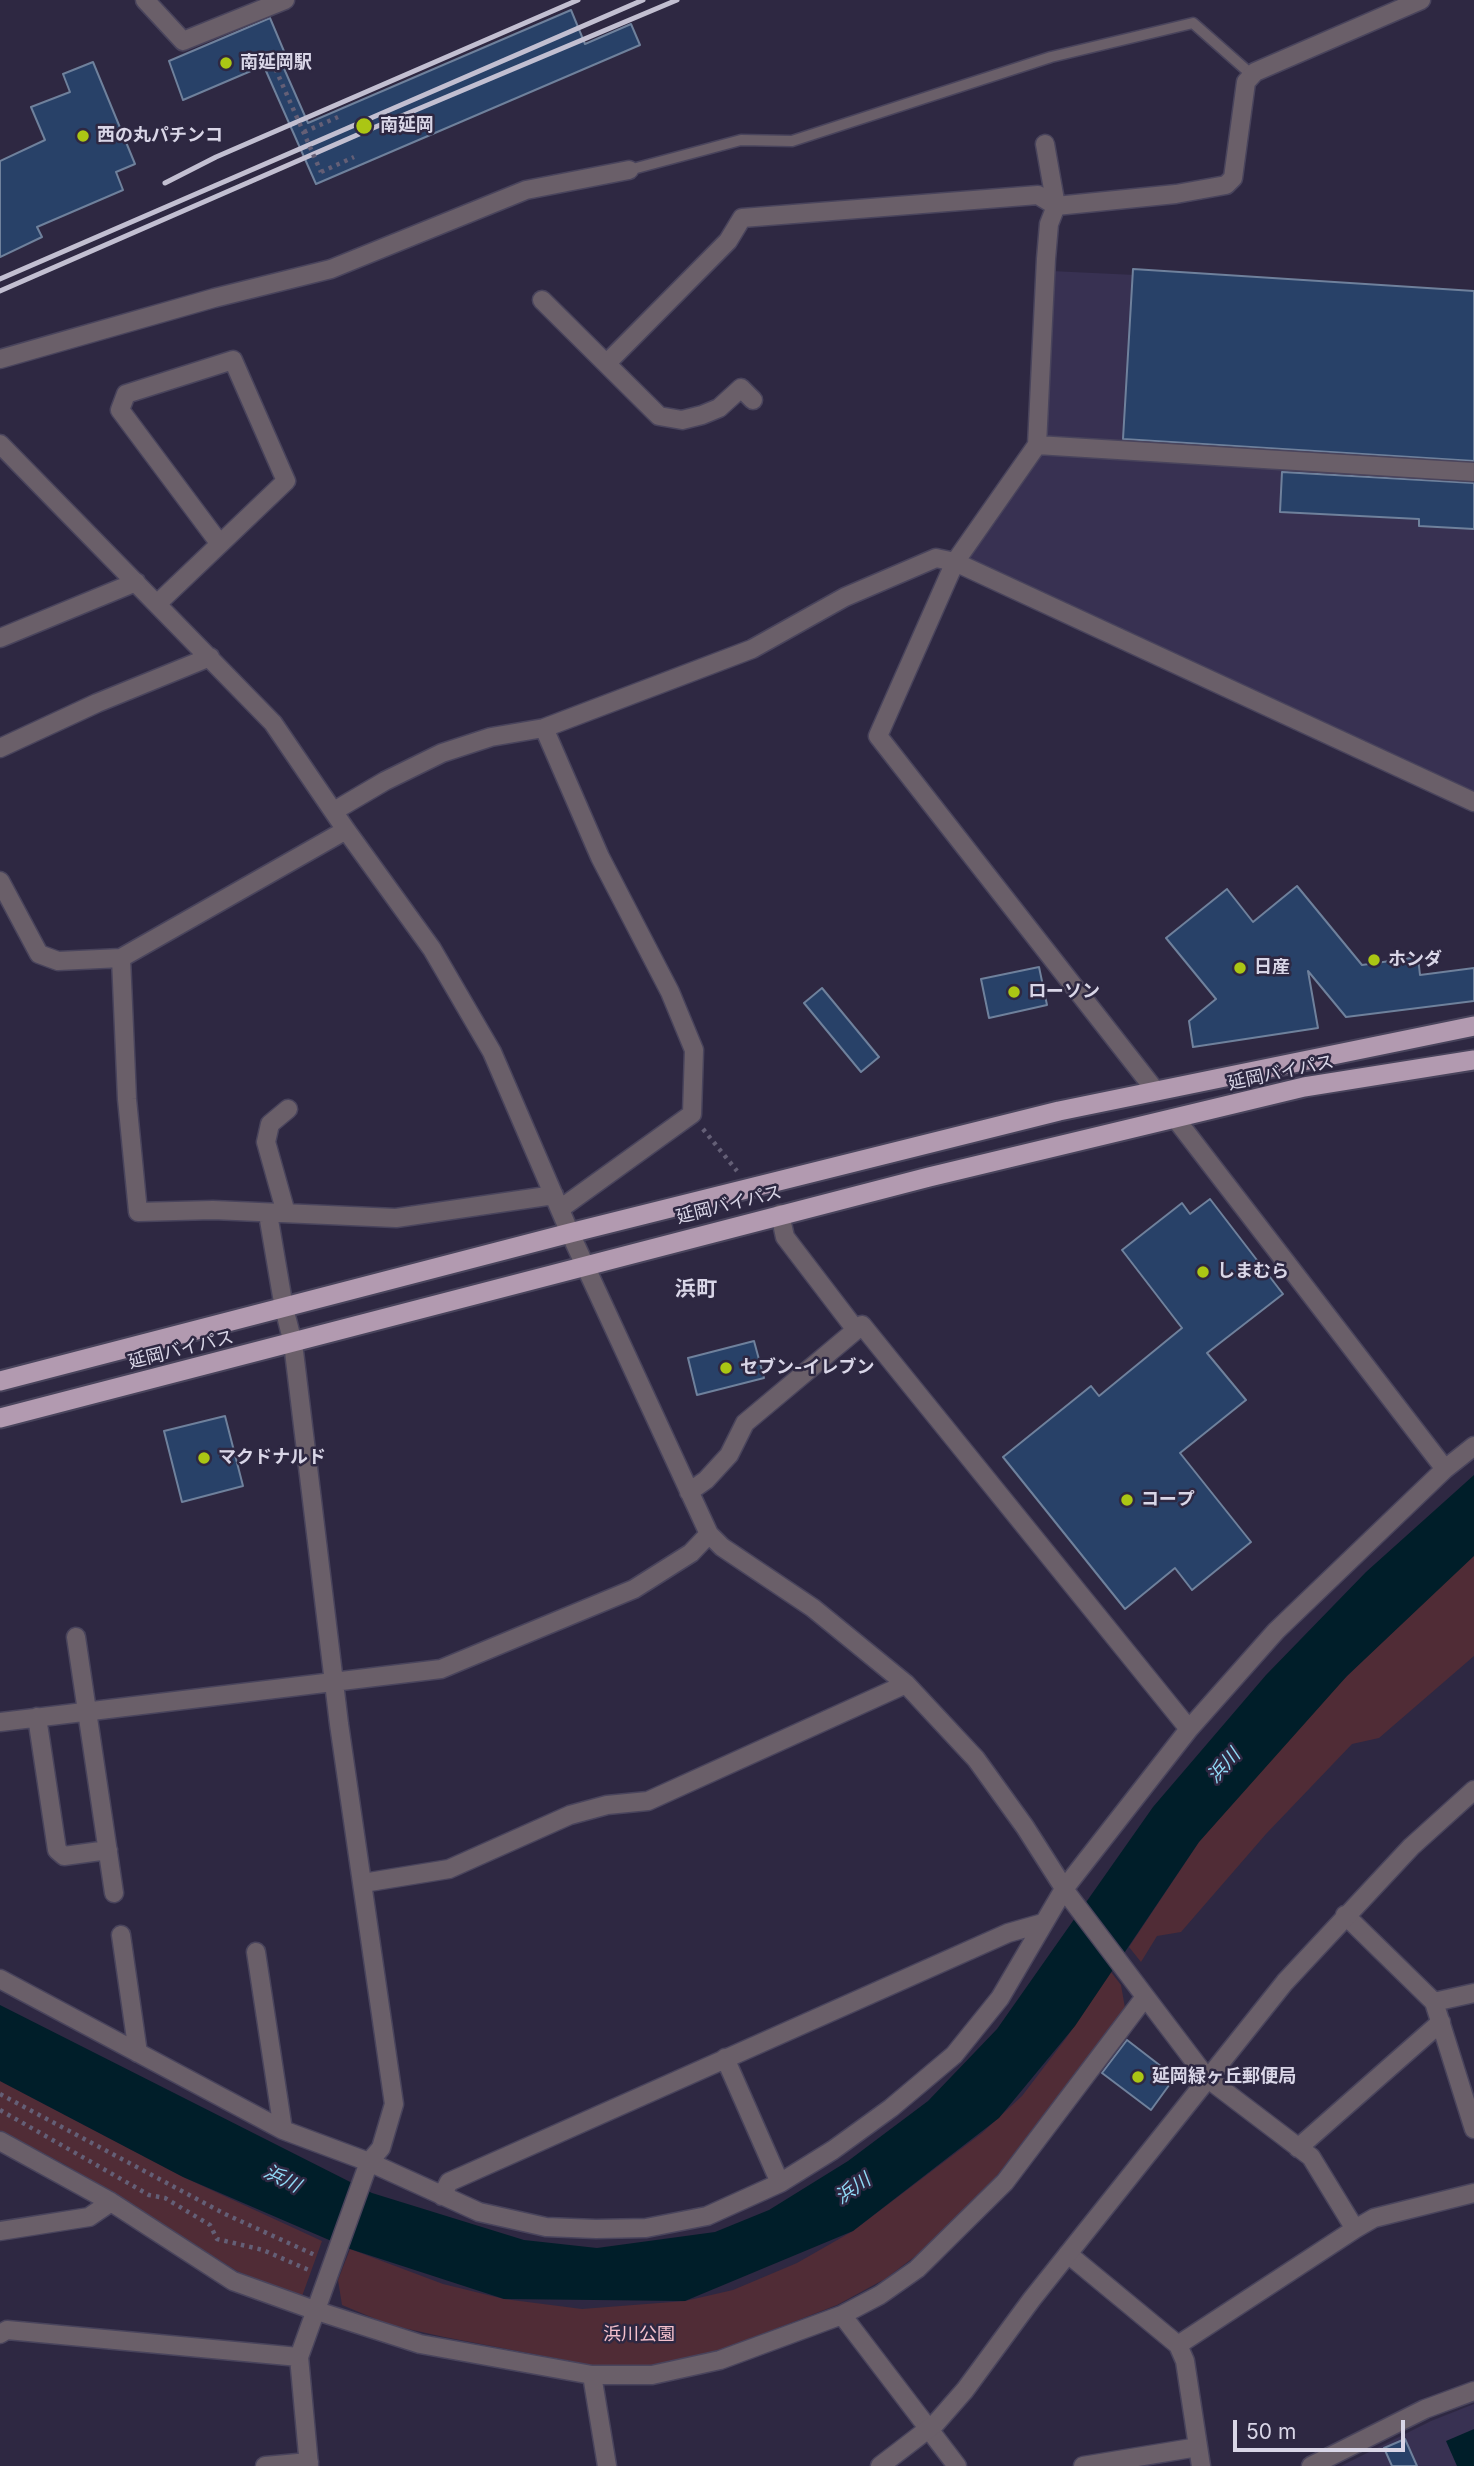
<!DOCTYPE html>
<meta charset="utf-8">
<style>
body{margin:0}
#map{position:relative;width:1474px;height:2466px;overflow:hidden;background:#2e2842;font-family:Inter,sans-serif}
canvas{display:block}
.scale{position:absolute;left:1233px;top:2420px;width:172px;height:32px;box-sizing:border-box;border:4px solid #d9d6e7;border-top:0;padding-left:9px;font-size:21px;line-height:24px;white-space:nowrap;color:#d9d6e7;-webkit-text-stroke:5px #2e2842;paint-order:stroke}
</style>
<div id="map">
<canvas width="1474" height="2466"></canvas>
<div class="scale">50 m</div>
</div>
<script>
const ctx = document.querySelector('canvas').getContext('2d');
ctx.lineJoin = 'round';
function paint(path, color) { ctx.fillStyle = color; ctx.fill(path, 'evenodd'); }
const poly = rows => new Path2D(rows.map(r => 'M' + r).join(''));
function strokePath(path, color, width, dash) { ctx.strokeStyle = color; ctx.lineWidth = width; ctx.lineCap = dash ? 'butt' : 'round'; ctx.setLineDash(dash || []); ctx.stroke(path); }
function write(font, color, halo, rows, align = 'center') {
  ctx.font = font + ' Inter,"Noto Sans JP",sans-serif'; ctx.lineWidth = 5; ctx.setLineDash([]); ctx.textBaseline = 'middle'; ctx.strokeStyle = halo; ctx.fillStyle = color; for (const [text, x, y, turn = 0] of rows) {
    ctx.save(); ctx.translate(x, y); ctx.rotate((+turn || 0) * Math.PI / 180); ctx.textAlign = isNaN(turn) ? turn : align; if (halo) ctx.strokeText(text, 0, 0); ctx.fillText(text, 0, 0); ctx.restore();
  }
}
const built = poly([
 [1051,271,1474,291,1474,465,1046,439],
 [1041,452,1474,481,1474,795,968,558],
 [1474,2404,1474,2466,1341,2466,1431,2421]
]);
const green = poly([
 [1474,1554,1474,1656,1379,1738,1352,1744,1266,1834,1181,1932,1157,1936,1141,1962,1129,1947,1199,1842,1317,1705],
 [1111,1972,1121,1985,1125,2008,996,2177,921,2252,885,2279,837,2305,721,2350,652,2366,591,2365,444,2337,390,2325,342,2305,338,2280,350,2249,443,2284,504,2299,582,2309,685,2301,733,2290,797,2263,853,2231,982,2133,1022,2096,1067,2037],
 [0,2081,183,2177,322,2241,301,2299,237,2271,64,2164,0,2131]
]);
const water = poly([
 [1474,1475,1474,1556,1347,1676,1199,1842,1075,2026,999,2118,853,2231,685,2301,504,2299,350,2249,183,2177,0,2081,0,2005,372,2193,524,2240,597,2248,715,2232,769,2210,848,2161,928,2101,997,2029,1153,1807,1266,1675,1366,1572],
 [1474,2429,1474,2466,1457,2466,1446,2441]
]);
const building = poly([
 [571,10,585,44,631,24,640,45,316,184,266,71,282,64,308,123,571,10],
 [270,18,286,56,183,100,169,61,270,18],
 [93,62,135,164,116,172,123,190,37,227,42,237,0,257,0,161,45,140,31,107,70,92,63,74,93,62],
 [1133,269,1474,291,1474,461,1123,439,1133,269],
 [1282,472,1474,483,1474,529,1419,526,1419,519,1280,512,1282,472],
 [1297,886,1362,965,1418,957,1420,975,1474,968,1474,1001,1346,1017,1308,971,1318,1028,1193,1047,1189,1021,1216,999,1166,938,1227,889,1253,922,1297,886],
 [1039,967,1047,1005,989,1018,981,979,1039,967],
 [822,988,879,1057,861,1072,804,1003,822,988],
 [1210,1199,1283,1294,1207,1353,1246,1400,1180,1453,1251,1542,1192,1590,1175,1568,1125,1609,1003,1457,1091,1386,1099,1396,1182,1328,1122,1250,1182,1203,1190,1214,1210,1199],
 [754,1341,764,1378,697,1395,688,1358,754,1341],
 [225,1416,243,1486,182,1502,164,1431,225,1416],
 [1127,2040,1175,2077,1151,2110,1102,2073,1127,2040],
 [1405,2439,1417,2466,1392,2466,1384,2448,1405,2439]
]);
const path = poly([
 [304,132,338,117],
 [321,172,354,157],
 [703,1129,737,1171],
 [0,2094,225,2214,317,2256],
 [0,2110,149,2195,165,2198,210,2225,217,2239,263,2250,311,2271]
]);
const service = poly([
 [629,170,741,140,792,141,1051,57,1193,23,1252,75]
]);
const minor = poly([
 [145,0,183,41,285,0],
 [1045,144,1056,206],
 [542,300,659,416,682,420,702,415,719,408,741,388,753,400],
 [0,359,214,298,331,269,526,190,629,170],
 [607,363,728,241,742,218,1038,195,1056,206],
 [0,444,273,723,346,830,432,949,492,1052,570,1233,709,1534,722,1547,813,1608,906,1684,976,1759,1025,1827,1069,1896,1207,2078,1311,2157,1355,2229,1374,2218,1474,2193],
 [1037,445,1474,472],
 [157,604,220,544,286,481,233,360,126,394,120,410,220,544],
 [0,638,136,582],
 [544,728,600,857,670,992,694,1050,692,1114,560,1209],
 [0,748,97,703,210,657],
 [334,811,385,781,442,753,491,737,544,728,752,649,845,597,936,558,955,562,1037,445,1046,259,1049,224,1056,206,1176,194,1226,185,1233,178,1246,82,1255,72,1421,0],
 [0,881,39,954,58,961,121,958,346,830],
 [121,958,127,1099,138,1212,213,1210,396,1218,554,1195],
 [1155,1090,878,736,955,562,1474,802],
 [1175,1118,1445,1469],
 [286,1213,266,1142,270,1124,288,1109],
 [268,1214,284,1308,293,1343,339,1724,394,2104,381,2148,369,2162,299,2357,309,2466],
 [780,1214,785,1237,856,1330],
 [689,1492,706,1480,729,1455,745,1423,862,1325,1189,1729],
 [76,1637,114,1893],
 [37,1717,57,1850,64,1856,108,1850],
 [0,1722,441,1669,634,1589,691,1553,709,1534],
 [363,1883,449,1869,570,1815,607,1805,648,1801,906,1684],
 [1345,1915,1434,2002,1474,2129],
 [121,1935,138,2053],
 [256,1952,283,2130],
 [0,1979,283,2130,369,2162,479,2212,546,2227,596,2229,646,2228,707,2216,780,2183,833,2150,891,2108,954,2055,1000,1998,1064,1889,1189,1729,1276,1631,1445,1469,1474,1446],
 [1434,2002,1474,1993],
 [725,2058,780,2183],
 [0,2141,111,2202,233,2281,314,2310,420,2344,592,2375,652,2375,720,2360,842,2315,880,2295,917,2269,1005,2182,1145,1997],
 [1298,2148,1441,2022],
 [442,2196,449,2182,1008,1933,1043,1923],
 [0,2231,89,2217,111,2202],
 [1068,2254,1178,2345,1185,2361,1201,2466],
 [842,2315,957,2466],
 [0,2334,7,2330,299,2357],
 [1178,2345,1355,2229],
 [592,2375,607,2466],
 [265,2466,309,2462],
 [1083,2466,1198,2447],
 [1311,2466,1425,2409,1474,2391]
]);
const tertiary = poly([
 [880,2466,936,2423,965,2390,1032,2299,1285,1982,1411,1847,1474,1790]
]);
const trunk = poly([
 [0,1381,570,1233,1059,1111,1474,1026],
 [0,1418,929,1177,1304,1087,1474,1060]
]);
const rail = poly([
 [165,183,216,157,578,0],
 [0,279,643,0],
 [0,291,373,128,677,0]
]);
const pathBridge = poly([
 [272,61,321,172]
]);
const markers = [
 [226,63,7,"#abc614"],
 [364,126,9,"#abc614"],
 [83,136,7,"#abc614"],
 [1374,960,7,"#abc614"],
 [1240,968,7,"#abc614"],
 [1014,992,7,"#abc614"],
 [1203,1272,7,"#abc614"],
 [726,1368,7,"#abc614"],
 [204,1458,7,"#abc614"],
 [1127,1500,7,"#abc614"],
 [1138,2077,7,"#abc614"]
];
const poiNames = [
 ["南延岡駅",240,63],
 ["南延岡",380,126],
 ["西の丸パチンコ",97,136],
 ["ホンダ",1388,960],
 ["日産",1254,968],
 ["ローソン",1028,992],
 ["しまむら",1217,1272],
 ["セブン-イレブン",740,1368],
 ["マクドナルド",218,1458],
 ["コープ",1141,1500],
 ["延岡緑ヶ丘郵便局",1152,2077]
];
const streetNames = [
 ["延岡バイパス",1281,1073,-12],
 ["延岡バイパス",729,1205,-14],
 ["延岡バイパス",181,1350,-14]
];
const parkNames = [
 ["浜川公園",639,2335]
];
const waterNames = [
 ["浜川",1224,1766,-48],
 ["浜川",282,2179,26],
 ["浜川",853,2189,-35]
];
const quarterNames = [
 ["浜町",696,1290]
];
paint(built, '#383152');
paint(green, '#502c36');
paint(water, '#001e29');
paint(building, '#284168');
strokePath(building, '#6f819c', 2);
strokePath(service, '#49445c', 13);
strokePath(minor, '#49445c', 21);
strokePath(tertiary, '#49445c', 21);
strokePath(trunk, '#49445c', 23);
strokePath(path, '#645f76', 4.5, [3.5, 5]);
strokePath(service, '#6a5f69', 10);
strokePath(minor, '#6a5f69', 18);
strokePath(tertiary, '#6a5f69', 18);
strokePath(trunk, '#b29ab0', 19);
strokePath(rail, '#c2bfd1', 5);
strokePath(pathBridge, '#645f76', 4.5, [3.5, 5]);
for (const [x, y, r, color] of markers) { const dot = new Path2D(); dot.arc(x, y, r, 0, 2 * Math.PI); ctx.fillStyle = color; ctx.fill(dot); strokePath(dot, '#2e2842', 2.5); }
write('bold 18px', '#d9d6e7', '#2e2842', poiNames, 'left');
write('18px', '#d9d6e7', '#2e2842', streetNames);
write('18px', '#f5c1cd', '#2e2842', parkNames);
write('italic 19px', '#90daf6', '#2e2842', waterNames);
write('bold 21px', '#d9d6e7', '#2e2842', quarterNames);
</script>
